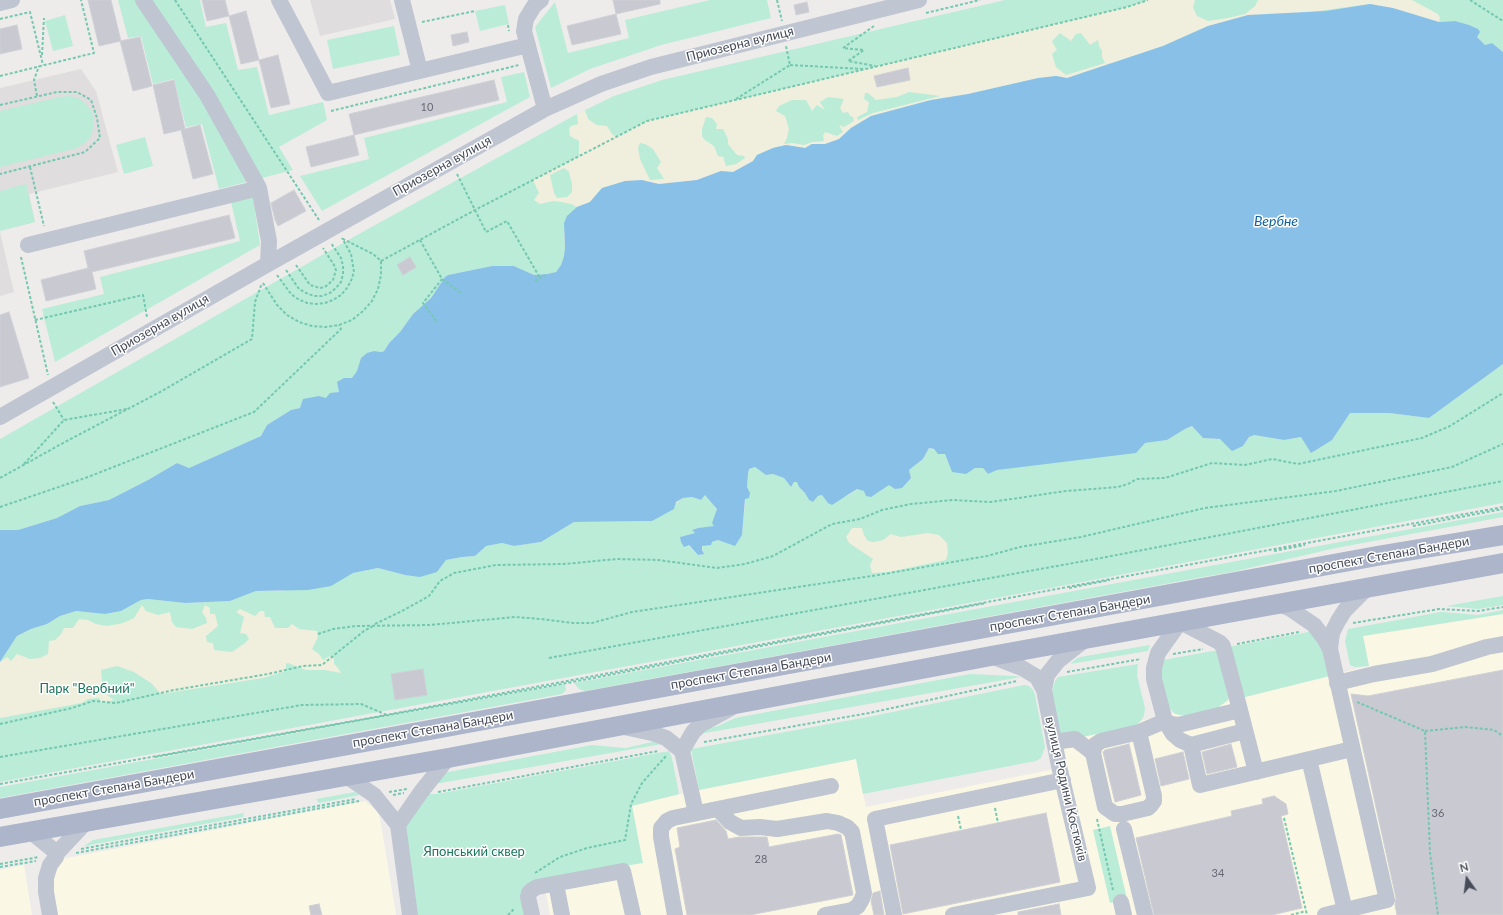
<!DOCTYPE html>
<meta charset="utf-8">
<style>
body{margin:0}
#map{position:relative;width:1503px;height:915px;overflow:hidden;background:#eeeceb;font-family:Lato,sans-serif}
canvas{display:block}
.north{position:absolute;left:1447px;top:859px;width:40px;height:40px;-webkit-text-stroke:3px #fff;paint-order:stroke;rotate:346deg;font-size:11px;font-weight:700;line-height:16px;text-align:center;color:#454b58}
.north::after{content:'';display:block;margin:auto;width:14px;height:18px;background:#454b58;clip-path:polygon(50% 0,100% 100%,50% 72%,0 100%)}
</style>
<div id="map">
<canvas width="1503" height="915"></canvas>
<div class="north">N</div>
</div>
<script>
const ctx = document.querySelector('canvas').getContext('2d');
ctx.lineJoin = 'round';
function paint(path, color) { ctx.fillStyle = color; ctx.fill(path, 'evenodd'); }
const poly = rows => new Path2D(rows.map(r => 'M' + r).join(''));
function strokePath(path, color, width, dash) { ctx.strokeStyle = color; ctx.lineWidth = width; ctx.lineCap = dash ? 'butt' : 'round'; ctx.setLineDash(dash || []); ctx.stroke(path); }
function write(font, color, halo, rows, align = 'center') {
  ctx.font = font + ' Lato,sans-serif'; ctx.lineWidth = 3; ctx.setLineDash([]); ctx.textBaseline = 'middle'; ctx.strokeStyle = halo; ctx.fillStyle = color; for (const [text, x, y, turn = 0] of rows) {
    ctx.save(); ctx.translate(x, y); ctx.rotate((+turn || 0) * Math.PI / 180); ctx.textAlign = isNaN(turn) ? turn : align; if (halo) ctx.strokeText(text, 0, 0); ctx.fillText(text, 0, 0); ctx.restore();
  }
}
const commercial = poly([
 [1503,614,1503,915,550,915,544,883,640,849,632,805,699,790,856,759,866,807,1060,768,1061,739,1241,698,1369,666,1363,636],
 [365,801,379,813,396,915,55,915,53,903,54,872,62,859],
 [24,865,32,915,0,915,0,870]
]);
const education = poly([
 [310,0,390,0,395,19,320,36],
 [81,69,96,91,118,172,29,194,35,222,0,231,0,88],
 [0,232,14,292,0,296]
]);
const green = poly([
 [118,0,200,0,206,27,226,23,238,70,257,67,269,115,323,102,327,120,279,147,293,170,219,189,202,124,186,127,174,79,153,84,141,36,128,38],
 [710,0,767,0,771,18,661,45,590,69,551,88,535,27,555,2,568,53,629,38,625,20],
 [1005,0,1503,0,1503,52,1492,43,1485,45,1477,37,1455,21,1439,22,1416,15,931,100,839,139,753,161,697,180,642,180,564,232,565,248,564,256,561,265,556,272,547,274,534,275,514,266,492,266,448,275,445,277,431,298,413,314,400,332,390,342,384,351,382,352,374,351,361,358,357,372,352,378,344,378,339,392,326,398,319,396,300,408,291,410,267,425,261,436,189,468,177,463,148,480,109,500,80,506,57,518,18,530,0,530,0,439,366,230,577,114,614,96,662,80],
 [505,5,509,24,480,31,475,11],
 [65,15,73,46,53,51,45,21],
 [394,26,400,55,333,69,327,40],
 [524,72,530,97,322,211,300,176,369,159,364,138,507,102,501,77],
 [69,96,78,98,85,103,91,110,94,119,93,128,91,136,85,143,77,148,0,167,0,111,60,97],
 [145,137,153,166,124,174,116,145],
 [26,184,35,222,0,231,0,191],
 [253,197,260,245,55,362,42,309,104,294,100,277,240,241,231,202],
 [1503,364,1503,503,1018,594,0,782,0,662,17,636,31,629,47,624,60,616,76,611,105,614,121,611,141,600,148,599,185,603,230,601,256,591,281,591,345,577,353,573,378,568,405,575,437,572,446,560,462,557,475,556,485,546,502,543,514,546,541,542,574,522,652,521,683,498,692,497,701,500,705,494,717,509,715,516,715,527,698,528,692,530,696,533,680,537,698,555,703,554,702,546,718,540,735,545,742,535,748,474,749,469,755,467,766,475,773,474,784,478,791,487,794,482,798,482,799,487,805,493,809,500,813,502,818,496,823,495,836,501,849,495,857,489,876,494,889,484,895,489,906,482,911,478,909,470,923,459,929,448,945,454,952,472,975,468,983,468,988,474,997,470,1144,443,1167,440,1185,429,1192,426,1203,438,1220,439,1243,446,1249,437,1254,435,1284,440,1301,437,1332,440,1349,413,1389,413,1429,418],
 [1503,512,1503,517,1336,548,1232,572,1203,577,585,691,579,689,574,683],
 [1503,596,1503,605,1478,609,1446,606],
 [1503,610,1503,614,1363,636,1369,666,1355,667,1350,665,1345,641,1348,629,1441,612,1478,615],
 [1314,631,1320,640,1330,676,1241,698,1228,647],
 [1150,645,1148,651,1070,664,1076,659,1080,657],
 [1218,650,1229,697,1227,701,1217,708,1186,716,1175,714,1171,710,1168,705,1160,671,1163,660],
 [1138,664,1137,675,1145,708,1144,716,1140,722,1135,726,1078,738,1060,738,1052,692,1055,681,1058,677],
 [970,674,1014,676,1021,677,694,735,700,730,718,726,735,718],
 [565,684,566,690,562,694,0,798,0,787],
 [1024,685,1029,686,1033,690,1035,695,1045,747,1041,758,1036,761,863,794,856,759,699,790,691,749,868,717],
 [652,742,662,744,441,783,431,784,443,774,448,772,592,745,625,748],
 [669,751,672,758,679,794,632,806,643,863,532,881,528,915,418,915,405,836,405,827,425,794,437,794],
 [355,792,360,795,319,803,316,799],
 [244,813,243,817,84,846,93,840],
 [1110,826,1127,899,1110,903,1093,830]
]);
const sand = poly([
 [1148,0,1195,0,1193,7,1197,16,1208,21,1228,18,1245,14,1255,6,1258,0,1412,0,1438,14,1440,18,1439,22,1416,15,1370,4,1208,26,1163,46,1067,78,1056,76,968,94,931,100,871,116,851,128,839,139,825,144,812,144,805,148,786,145,773,148,757,155,753,161,733,172,721,171,697,180,659,184,642,180,602,188,590,202,577,207,571,204,561,202,553,201,540,204,534,200,539,193,533,180,579,156,579,141,570,136,569,129,571,126,578,124,577,114,585,110,588,119,597,125,607,126,612,134,616,137,647,121,1127,7],
 [1060,33,1071,41,1076,34,1081,33,1090,45,1098,40,1099,46,1102,51,1102,57,1105,63,1066,75,1056,67,1052,54,1057,50,1052,41],
 [909,92,940,96,873,113,858,120,857,117,867,112,869,102,864,99,865,93,868,93,876,100,897,97],
 [828,97,844,99,840,108,843,113,848,112,850,116,853,117,854,121,844,127,839,125,843,132,837,136,825,132,823,136,824,141,812,142,804,145,792,143,784,144,787,138,789,129,785,116,776,111,779,106,792,100,806,100,812,111,817,105,825,110,820,102],
 [706,117,712,118,717,124,716,129,723,129,728,139,728,144,737,155,744,156,745,158,736,164,726,166,724,160,724,157,718,156,714,146,705,140,702,136,702,129],
 [640,143,645,144,653,149,661,162,657,168,664,179,650,180,640,159,638,148],
 [564,168,569,172,572,184,572,192,567,197,557,198,554,193,550,175],
 [852,528,862,528,864,535,868,541,874,542,883,540,891,534,901,537,928,533,939,535,947,543,948,553,946,560,889,572,872,573,870,565,873,559,849,543,846,537],
 [142,605,146,611,158,615,170,612,172,622,176,627,192,629,207,623,206,618,202,612,205,605,210,608,210,614,215,614,218,626,206,636,207,642,213,643,214,650,232,652,245,643,249,639,246,634,240,633,244,617,236,612,240,609,255,616,260,611,264,611,265,617,270,617,275,628,288,628,292,624,299,629,317,631,318,637,312,649,319,654,323,660,330,656,334,659,334,664,338,668,341,673,325,670,306,670,288,663,286,664,286,670,283,672,263,678,161,694,151,683,134,672,117,666,101,670,102,681,107,695,114,700,102,703,99,698,88,699,82,703,0,718,0,662,7,657,11,661,17,654,30,659,40,658,48,654,49,641,55,640,61,634,64,628,73,628,79,619,88,620,96,624,107,626,123,623,134,618]
]);
const water = poly([
 [1370,4,1393,8,1439,22,1455,21,1469,25,1478,29,1480,32,1477,37,1485,45,1492,43,1503,52,1503,364,1429,418,1389,413,1350,413,1332,440,1311,453,1301,437,1284,440,1254,435,1249,437,1243,446,1232,451,1220,439,1203,438,1192,426,1185,429,1167,440,1145,443,1136,453,997,470,988,474,983,468,975,468,966,474,952,472,945,454,938,454,934,449,929,448,923,459,909,470,911,478,902,488,895,489,889,485,871,497,866,496,864,491,857,489,832,505,828,503,822,495,818,496,813,502,809,500,805,493,799,487,797,482,794,482,791,487,784,478,773,474,766,475,755,467,749,469,748,474,747,487,750,493,749,498,745,499,742,535,735,546,718,540,712,542,711,545,702,546,702,550,704,554,698,555,689,545,684,547,681,542,680,537,695,533,692,530,698,528,714,526,712,523,717,509,705,495,701,500,692,497,683,498,676,502,674,509,652,521,574,522,541,542,514,546,502,543,486,546,475,556,462,557,446,560,437,572,420,577,405,575,378,568,353,573,331,586,308,590,256,591,230,601,185,603,148,599,141,600,121,611,105,614,76,611,60,616,47,624,31,629,17,636,0,662,0,530,18,530,57,518,80,506,109,500,148,480,177,463,189,468,261,436,267,425,291,410,300,408,303,399,319,396,326,398,330,393,339,392,337,382,344,378,352,378,357,371,361,358,367,353,374,351,382,352,384,351,390,342,400,332,413,314,431,298,445,277,448,275,492,266,514,266,534,275,547,274,556,272,561,265,564,256,565,248,564,223,567,216,577,207,590,202,602,188,625,181,642,180,659,184,697,180,721,171,733,172,753,161,757,155,773,148,786,145,805,148,812,144,825,144,839,139,851,128,871,116,931,100,968,94,1038,78,1056,76,1067,78,1163,46,1208,26,1248,15,1326,11]
]);
const building = poly([
 [88,0,111,0,121,41,99,46,88,0],
 [202,0,225,0,229,16,207,21,202,0],
 [613,0,660,0,660,4,616,14,613,0],
 [807,2,809,12,796,15,794,5,807,2],
 [246,11,259,60,241,64,229,16,246,11],
 [616,14,621,34,572,45,567,26,616,14],
 [17,25,22,49,0,54,0,29,17,25],
 [467,32,469,42,453,46,451,35,467,32],
 [140,37,152,86,133,91,120,41,140,37],
 [278,55,290,104,271,108,259,60,278,55],
 [908,68,910,80,877,87,874,76,908,68],
 [174,80,185,129,164,134,153,85,174,80],
 [494,80,499,100,354,135,349,114,494,80],
 [200,125,213,174,193,179,181,130,200,125],
 [354,135,359,155,311,167,306,147,354,135],
 [294,190,306,211,278,226,275,220,271,203,294,190],
 [229,215,235,238,92,272,96,289,46,301,41,280,88,268,84,251,229,215],
 [410,257,416,267,403,275,397,265,410,257],
 [9,312,29,378,0,387,0,315,9,312],
 [423,669,427,695,395,700,391,674,423,669],
 [1503,670,1503,915,1397,915,1395,905,1396,898,1351,694,1368,696,1503,670],
 [1129,744,1141,795,1115,802,1103,752,1105,750,1129,744],
 [1231,744,1237,767,1207,774,1202,752,1231,744],
 [1183,752,1189,779,1161,786,1155,759,1183,752],
 [1274,796,1286,804,1288,814,1281,816,1302,908,1272,915,1154,915,1136,838,1232,816,1231,811,1263,804,1262,799,1274,796],
 [1046,813,1060,882,903,914,890,845,1046,813],
 [716,820,726,831,728,839,739,837,767,837,769,847,838,834,841,835,853,895,750,915,687,915,675,849,680,847,677,828,716,820],
 [880,891,884,915,874,915,871,901,873,893,880,891],
 [319,904,322,915,311,915,309,906,319,904],
 [1059,904,1061,915,1018,915,1018,912,1059,904]
]);
const path = poly([
 [175,0,319,220],
 [777,0,782,21],
 [1470,0,1503,21],
 [926,13,980,0],
 [0,19,30,12,43,65],
 [422,22,475,11],
 [508,25,509,31],
 [874,26,843,48,864,50,848,61,875,66],
 [42,55,44,18],
 [790,65,863,69],
 [0,76,94,53,81,0],
 [37,96,34,80,39,66],
 [736,99,790,65,786,46],
 [0,105,57,92,77,92,91,100,97,118,100,138,85,152,0,174],
 [331,111,519,65],
 [30,167,44,226],
 [457,174,486,232,507,221,540,278],
 [420,240,442,279,461,293],
 [21,257,48,375],
 [381,261,475,210,647,121,1127,7,1148,0],
 [296,265,310,285,320,288,325,287,333,280,336,270,334,265,323,248],
 [286,270,299,289,306,293,314,296,322,296,330,293,336,288,341,282,343,274,343,266,341,258,331,243],
 [277,275,291,294,298,299,307,303,316,304,325,303,333,300,341,295,347,288,351,281,354,272,351,254,342,238],
 [535,281,545,275],
 [263,283,277,305,287,315,299,322,312,326,325,327,339,325,352,320,363,311,372,301,378,289,381,275,381,261,373,254,341,238],
 [35,320,143,295,147,317],
 [436,321,423,303,442,279],
 [53,402,64,420],
 [24,464,64,420,127,409],
 [0,478,63,443,162,391,252,339,255,302,262,283],
 [0,507,88,477,254,412,341,329,339,325],
 [1413,526,1503,509],
 [1274,551,1305,545],
 [1069,588,1110,580],
 [1353,623,1439,609,1478,611,1503,607],
 [375,624,404,610,429,596,440,581,454,573,496,565,564,564,617,559,658,560,717,568,745,564,773,556,832,524,860,519,882,510,911,504,952,500,991,502,1066,491,1118,487,1128,484,1137,479,1165,478,1212,463,1245,465,1272,459,1298,464,1422,438,1450,426,1503,393],
 [318,634,333,629,356,626,430,625,515,617,541,619,573,623,592,623,632,612,878,575,987,556,1020,547,1081,537,1205,508,1336,491,1452,467,1503,444],
 [1237,644,1299,632],
 [1173,654,1203,649],
 [549,658,1101,558,1503,481],
 [1067,672,1141,659],
 [1357,702,1425,731,1430,853,1438,915],
 [0,724,72,708,93,701,116,703,174,690,268,674,303,666,322,665,364,631,375,625],
 [1425,731,1465,727,1494,730,1503,736],
 [704,742,869,713,1017,681],
 [0,757,302,705,361,704,387,715],
 [155,757,567,683,986,603],
 [0,784,370,718,1078,585,1503,507],
 [389,792,407,789],
 [438,792,658,751],
 [393,795,404,793],
 [995,808,998,823],
 [958,816,961,830],
 [1284,818,1307,915],
 [1097,819,1113,890],
 [81,849,356,799],
 [76,853,359,801],
 [0,864,39,857],
 [0,867,36,861],
 [535,873,560,857,587,848,625,840,631,804,642,783,666,756],
 [508,915,515,908],
 [1291,915,1306,911]
]);
const minor = poly([
 [143,0,207,95,259,188,269,241,268,264],
 [279,0,328,93,528,45],
 [402,0,420,71],
 [541,0,534,6,526,19,524,31,545,109],
 [0,3,12,0],
 [28,245,259,188],
 [0,417,268,264,545,109,601,84,651,67,919,0],
 [1277,604,1289,608,1314,625,1324,638,1330,649,1387,900,1325,915],
 [1330,649,1332,633,1338,621,1345,610,1367,588],
 [1337,683,1374,674,1432,664,1487,647,1503,644],
 [1044,690,1047,675,1058,661,1086,639],
 [1240,710,1178,725,1171,724,1165,721,1154,679,1154,668,1158,653,1180,622,1219,642,1223,646,1240,710,1256,772],
 [624,727,652,733,666,738,682,751,696,813],
 [1054,742,1075,739,1093,753,1105,807,1115,814,1122,814,1148,808,1151,805,1154,801,1154,796,1139,732],
 [1191,745,1200,785,1352,749],
 [682,751,693,732,700,725,731,708],
 [1093,753,1095,745,1101,741,1139,732,1165,721,1173,734,1180,740,1191,745,1245,731],
 [1309,759,1346,915],
 [346,776,374,795,398,825,421,792,448,758],
 [718,809,730,822,741,828,760,827,777,829,827,821,838,823,847,827,852,832,864,893,862,899,858,906,852,910,825,915],
 [398,825,410,915],
 [1124,829,1145,915],
 [30,831,57,853],
 [556,884,562,915],
 [1121,902,1124,915],
 [50,915,46,892,46,878,50,865,56,857,57,853,87,821],
 [532,915,528,897,529,893,532,890,537,887,623,871,633,915],
 [675,915,661,837,661,828,667,821,673,818,831,786],
 [894,915,875,819,1063,780],
 [953,915,1088,888,1059,766,1044,690,1037,677,1022,668,991,656]
]);
const major = poly([
 [0,809,1377,556,1503,535],
 [0,837,448,758,991,656,1503,563]
]);
const numberNames = [
 ["10",427,107],
 ["36",1438,813],
 ["28",761,859],
 ["34",1218,873]
];
const streetNames = [
 ["Приозерна вулиця",740,44,-14],
 ["Приозерна вулиця",442,166,-29],
 ["Приозерна вулиця",160,325,-30],
 ["проспект Степана Бандери",1389,555,-10],
 ["проспект Степана Бандери",1070,613,-10],
 ["проспект Степана Бандери",751,671,-10],
 ["проспект Степана Бандери",433,729,-10],
 ["проспект Степана Бандери",114,788,-10],
 ["вулиця Родини Костюків",1066,789,77]
];
const parkNames = [
 ["Парк \"Вербний\"",87,689],
 ["Японський сквер",474,852]
];
const waterNames = [
 ["Вербне",1276,221]
];
paint(commercial, '#faf8e4');
paint(education, '#dfdddd');
paint(green, '#baecd8');
paint(sand, '#f0eedc');
paint(water, '#89c0e7');
paint(building, '#c9c9d1');
strokePath(building, '#d0d0d7', 1);
strokePath(path, '#74c8b0', 2, [3, 2]);
strokePath(minor, '#bfc5d1', 16);
strokePath(major, '#acb5ca', 20);
write('11px', '#666a76', null, numberNames);
write('13px', '#454b58', '#fff', streetNames);
write('13px', '#1a755b', '#fff', parkNames);
write('italic 14px', '#11639e', '#fff', waterNames);
</script>
